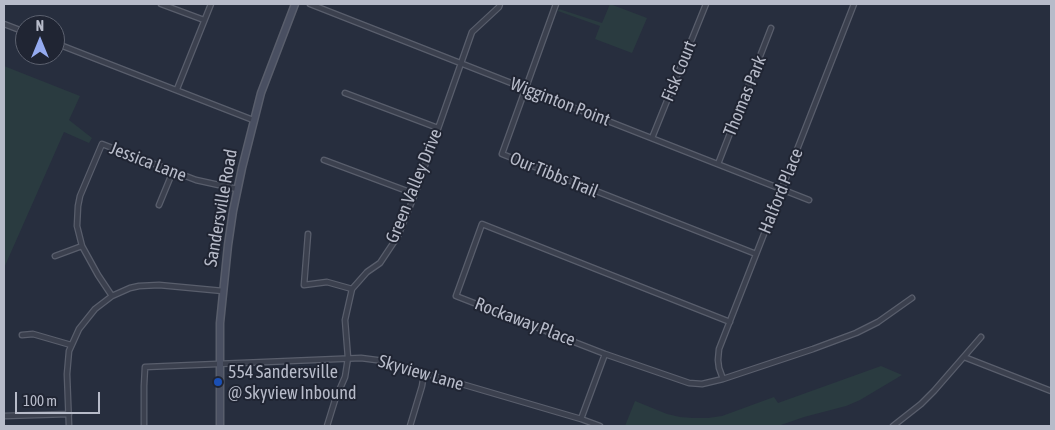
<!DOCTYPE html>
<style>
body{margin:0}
#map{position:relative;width:1055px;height:430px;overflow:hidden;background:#272e3e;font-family:"Asap Condensed",sans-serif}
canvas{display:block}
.frame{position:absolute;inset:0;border:5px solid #b7bbc9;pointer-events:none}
.north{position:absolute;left:15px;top:15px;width:50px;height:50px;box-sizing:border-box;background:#202533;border:1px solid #5c616f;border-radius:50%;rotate:0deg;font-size:14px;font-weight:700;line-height:20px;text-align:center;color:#b7bbc9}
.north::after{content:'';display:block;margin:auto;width:18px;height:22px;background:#95abf0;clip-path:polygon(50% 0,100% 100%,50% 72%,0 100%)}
.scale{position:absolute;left:15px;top:392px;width:85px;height:22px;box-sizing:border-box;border:2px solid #b7bbc9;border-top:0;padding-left:6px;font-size:15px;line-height:18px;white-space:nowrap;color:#b7bbc9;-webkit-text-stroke:4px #202533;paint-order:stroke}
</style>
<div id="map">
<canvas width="1055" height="430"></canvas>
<div class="frame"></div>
<div class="north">N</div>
<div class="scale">100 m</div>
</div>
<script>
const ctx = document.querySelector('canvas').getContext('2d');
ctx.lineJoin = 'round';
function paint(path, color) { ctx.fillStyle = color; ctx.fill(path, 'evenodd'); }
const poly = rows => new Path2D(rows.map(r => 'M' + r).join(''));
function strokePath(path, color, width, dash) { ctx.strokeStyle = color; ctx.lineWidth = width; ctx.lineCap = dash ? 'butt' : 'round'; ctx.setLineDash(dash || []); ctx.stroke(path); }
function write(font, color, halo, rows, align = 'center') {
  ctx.font = font + ' "Asap Condensed",sans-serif'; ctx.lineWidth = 4; ctx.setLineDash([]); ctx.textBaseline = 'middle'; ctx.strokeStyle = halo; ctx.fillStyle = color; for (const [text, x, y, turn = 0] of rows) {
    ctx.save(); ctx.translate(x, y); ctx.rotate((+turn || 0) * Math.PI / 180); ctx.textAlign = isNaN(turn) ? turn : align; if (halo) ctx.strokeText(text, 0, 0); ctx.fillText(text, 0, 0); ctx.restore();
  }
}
const green = poly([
 [610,4,647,18,632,53,595,39,600,26,558,11,559,9,602,23],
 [4,66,80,96,69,120,92,138,89,143,64,132,4,268],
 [881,366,902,375,860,400,846,406,804,417,778,426,625,426,635,401,667,414,680,417,693,418,708,418,722,416,774,397,778,403]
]);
const street = poly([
 [161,4,204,20],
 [310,4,809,200],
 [556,4,502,154,756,254],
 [4,24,25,32],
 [55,43,253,120],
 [177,89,211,4],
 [345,93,438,128],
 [652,138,706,4],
 [324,160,415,194],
 [718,164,771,28],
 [159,205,173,171],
 [308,234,304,285,327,282,352,289],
 [55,256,82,246],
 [112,296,98,275,82,246,77,226,78,206,80,196,102,144,196,180,237,189],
 [730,322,482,224,456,296,605,354,689,383,702,384,723,379,813,349,856,333,878,322,912,298],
 [22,335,33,334,71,345],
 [964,357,1051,391],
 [723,379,719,368,718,360,719,349,854,4],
 [4,416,69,414],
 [581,419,605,354],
 [69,426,67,374,69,351,79,329,95,309,112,296,130,288,139,286,159,285,223,291],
 [144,426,144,386,145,367,361,358,384,361,424,373,581,419,600,426],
 [327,426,335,400,345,377,348,358,345,320,352,289,367,272,380,263,398,236,415,194,472,32,499,7,500,4],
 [410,426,422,386,424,373],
 [893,426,921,404,934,391,981,337]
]);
const secondary = poly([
 [220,426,220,323,228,245,233,211,242,168,261,93,295,4]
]);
const markers = [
 [218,382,5,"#1a4fb4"]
];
const streetNames = [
 ["Fisk Court",679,71,-68],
 ["Thomas Park",745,96,-68],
 ["Wigginton Point",560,102,21],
 ["Jessica Lane",148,162,21],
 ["Our Tibbs Trail",554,175,22],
 ["Green Valley Drive",414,186,-68],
 ["Halford Place",781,191,-68],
 ["Sandersville Road",221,208,-80],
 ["Rockaway Place",525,322,21],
 ["Skyview Lane",421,373,16]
];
const poiNames = [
 ["554 Sandersville",228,372],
 ["@ Skyview Inbound",228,393]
];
paint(green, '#2a3b40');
strokePath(street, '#595e6c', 7);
strokePath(secondary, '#595e6c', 9);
strokePath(street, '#3b404e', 4.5);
strokePath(secondary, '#494f61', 6);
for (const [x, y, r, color] of markers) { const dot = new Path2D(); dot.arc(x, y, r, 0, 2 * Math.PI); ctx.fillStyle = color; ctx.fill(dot); strokePath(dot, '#202533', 2); }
write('18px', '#b7bbc9', '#202533', streetNames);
write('18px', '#b7bbc9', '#202533', poiNames, 'left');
</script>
